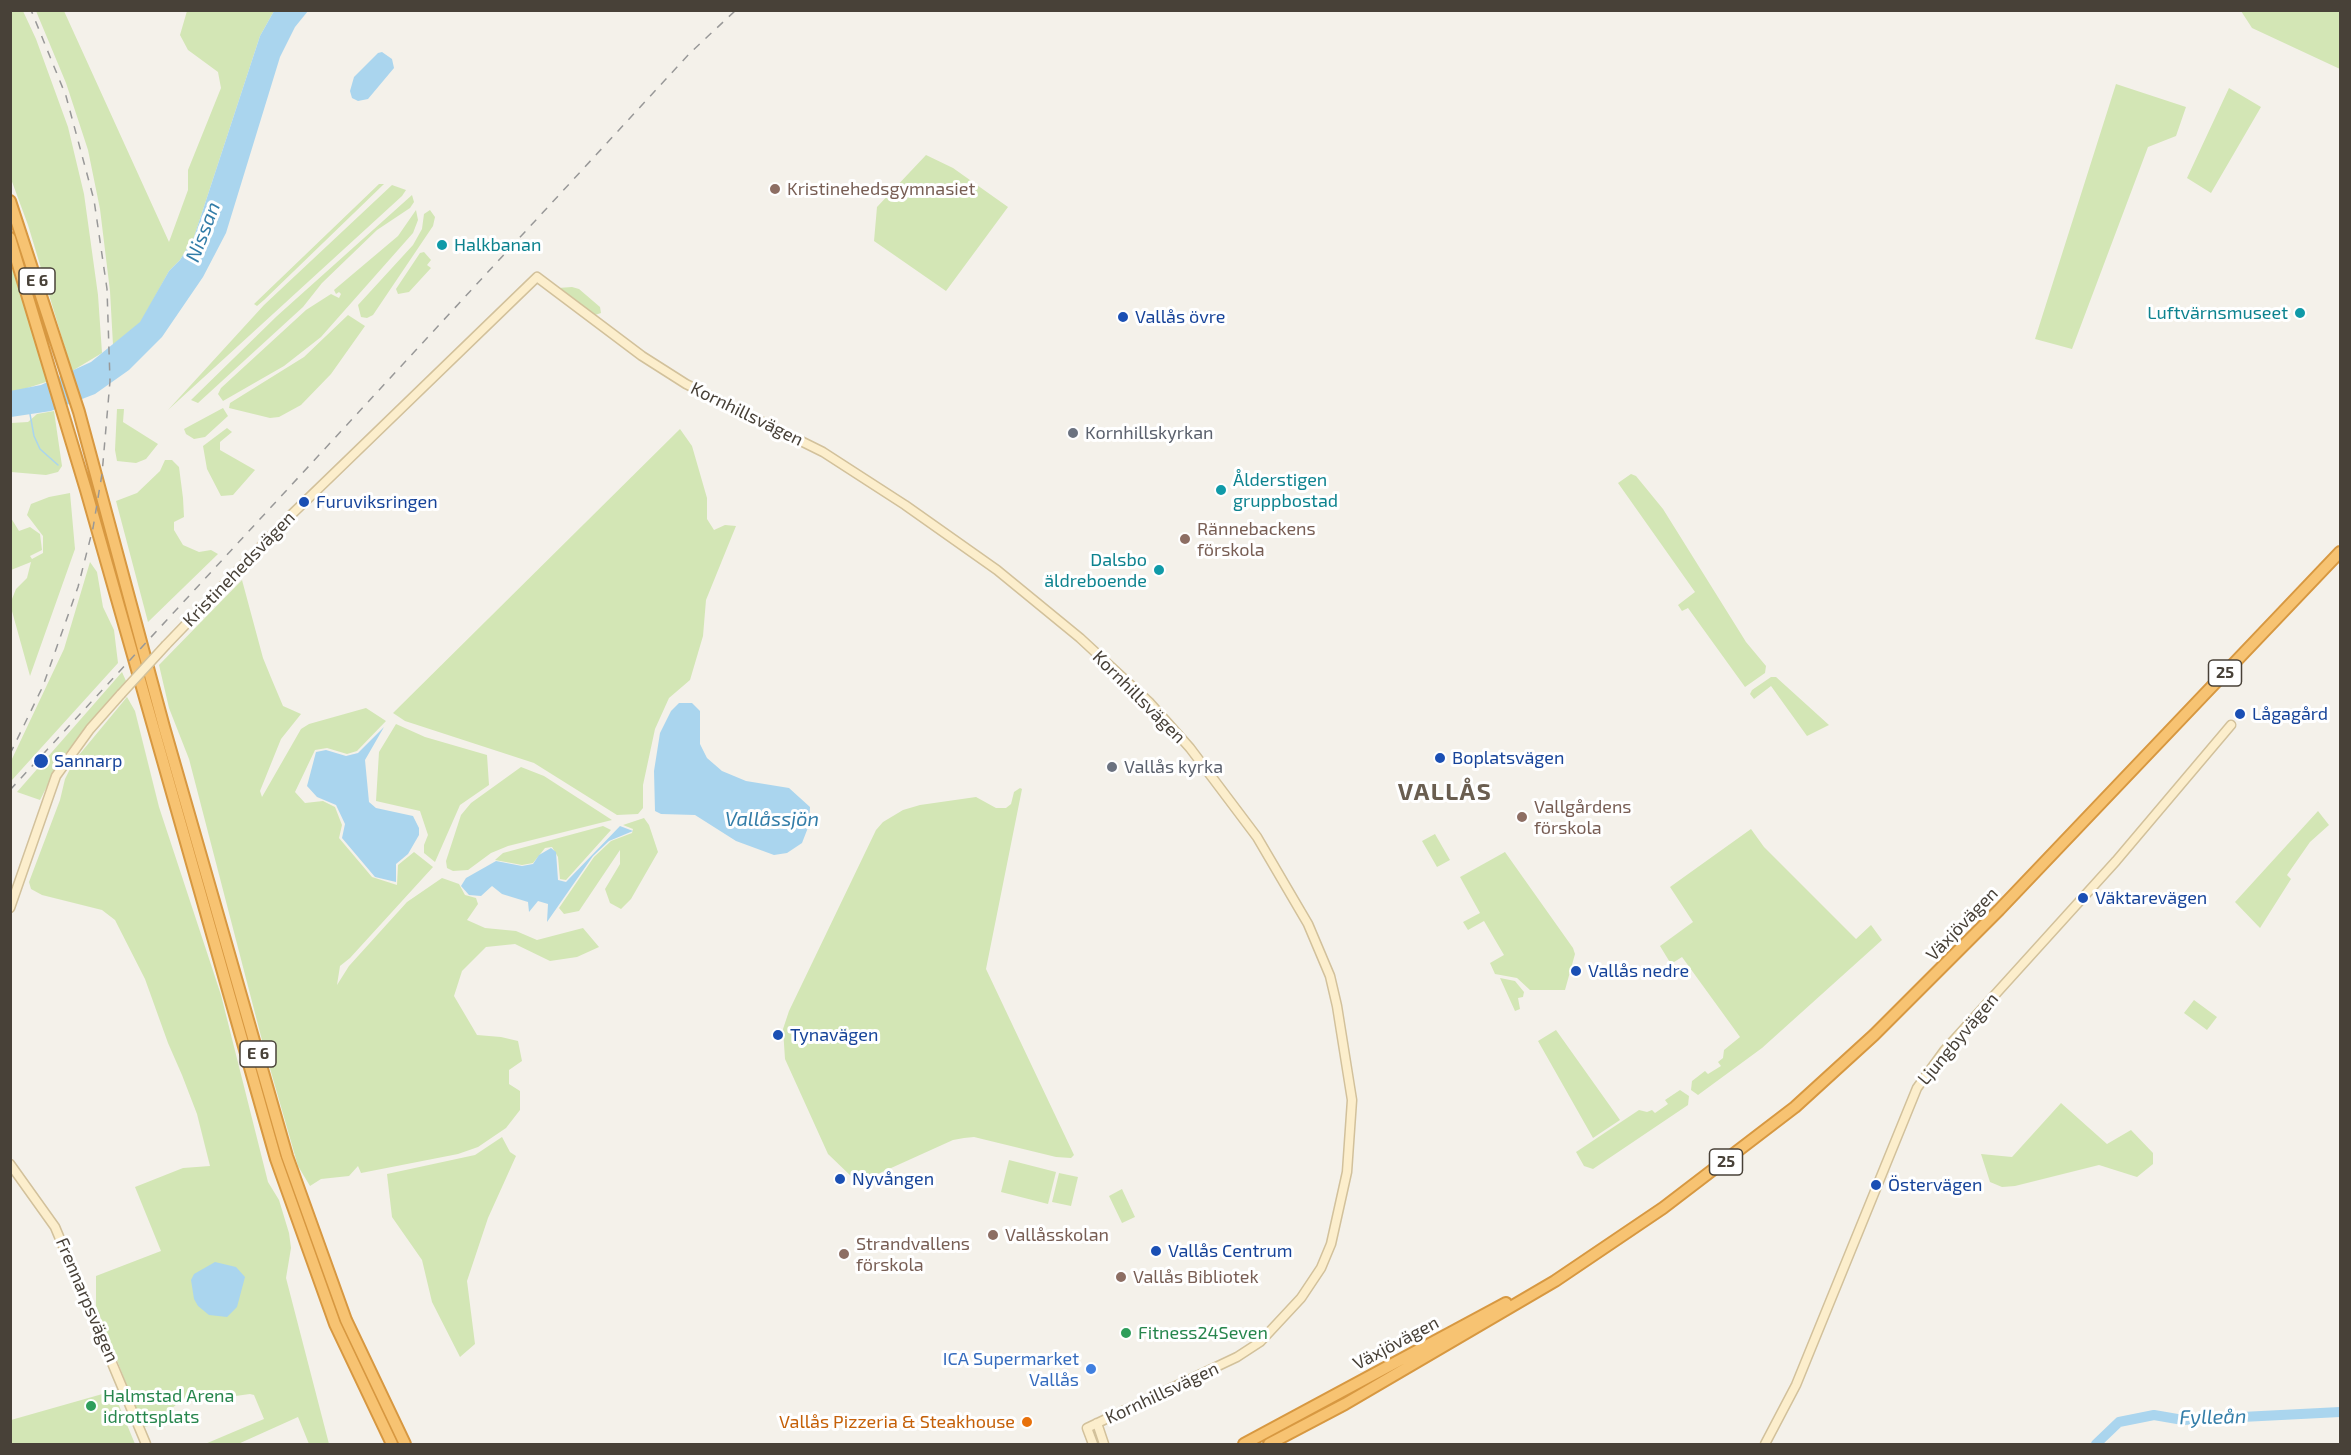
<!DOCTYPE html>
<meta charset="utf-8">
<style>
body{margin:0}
#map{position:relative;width:2351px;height:1455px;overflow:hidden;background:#f4f1ea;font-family:"Exo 2",sans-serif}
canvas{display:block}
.frame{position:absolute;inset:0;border:12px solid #484138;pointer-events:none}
</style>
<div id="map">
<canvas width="2351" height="1455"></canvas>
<div class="frame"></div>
</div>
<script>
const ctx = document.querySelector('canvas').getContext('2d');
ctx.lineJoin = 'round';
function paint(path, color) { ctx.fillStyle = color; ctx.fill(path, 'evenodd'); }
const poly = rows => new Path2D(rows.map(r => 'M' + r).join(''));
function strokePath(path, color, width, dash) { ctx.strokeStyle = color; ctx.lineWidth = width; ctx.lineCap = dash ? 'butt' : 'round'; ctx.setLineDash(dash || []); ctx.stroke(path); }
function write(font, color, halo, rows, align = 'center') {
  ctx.font = font + ' "Exo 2",sans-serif'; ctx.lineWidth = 6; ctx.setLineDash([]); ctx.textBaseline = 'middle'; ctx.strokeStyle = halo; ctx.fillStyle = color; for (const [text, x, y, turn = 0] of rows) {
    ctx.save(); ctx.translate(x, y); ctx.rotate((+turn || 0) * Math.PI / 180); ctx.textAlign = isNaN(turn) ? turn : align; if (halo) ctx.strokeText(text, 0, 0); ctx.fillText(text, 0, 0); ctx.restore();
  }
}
const green = poly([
 [11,11,23,11,36,39,68,127,84,194,98,295,102,353,72,371,28,225,11,179],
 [36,11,64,11,169,242,188,190,188,170,221,88,218,72,188,50,180,35,187,11,274,11,260,36,194,237,180,260,169,271,141,322,113,345,110,291,100,209,88,150,66,83],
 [2241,11,2340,11,2340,69,2252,28],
 [2116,84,2186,107,2176,136,2148,147,2072,349,2035,339],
 [2229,88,2261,107,2211,193,2187,178],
 [926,155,953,168,1008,207,946,291,874,241,877,207],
 [379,184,384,184,264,300,257,306,254,304],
 [392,185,406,190,402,196,168,410,264,305],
 [412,195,414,202,410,208,377,230,322,283,303,307,198,403,191,400,277,316],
 [416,210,418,220,413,233,321,337,284,366,223,401,218,394,221,388,306,310,331,294,339,298,341,294,339,292,336,294,334,290,398,236],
 [430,210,435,217,433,226,373,315,367,318,361,317,358,305,413,245,422,229,424,214],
 [424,252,431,260,427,265,431,268,409,292,398,294,396,289,420,253],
 [10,262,49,381,15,392,10,391],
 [572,287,579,289,600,307,601,313,592,316,558,288],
 [348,315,365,326,331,374,301,405,279,417,270,418,229,408,230,403,304,357],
 [223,408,228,416,205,437,194,439,186,434,184,429],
 [117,409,124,409,123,422,158,444,146,459,136,463,117,461,115,450],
 [54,411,62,466,58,472,46,475,11,472,11,423,28,422,37,414],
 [227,428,232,432,220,442,220,450,255,470,233,495,221,496,207,469,203,446],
 [680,429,692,446,707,498,707,519,714,530,725,525,736,526,706,600,703,636,690,680,669,698,655,729,643,785,643,808,638,814,617,815,534,763,405,721,393,713],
 [165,460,172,460,179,467,183,498,184,517,174,522,174,530,183,545,199,552,211,550,218,554,148,622,116,501,137,493,160,471],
 [1631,474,1636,476,1663,509,1746,642,1766,666,1765,673,1745,687,1688,608,1682,611,1678,605,1695,592,1618,483],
 [70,493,75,549,30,676,10,604,16,589,27,578,31,562,11,570,11,518,19,531,30,527,40,534,42,550,30,556,32,559,43,553,43,536,27,515,31,504,49,497],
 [90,562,97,572,103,607,114,630,118,663,12,780,11,761,64,649],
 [242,580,263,658,272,680,283,706,301,714,281,739,260,791,262,797,301,729,309,724,366,708,386,721,357,751,347,754,327,748,315,750,295,792,305,803,323,801,335,807,342,825,339,838,372,877,397,885,398,865,414,852,433,867,350,958,340,966,337,985,349,966,407,902,442,878,459,884,465,895,476,898,478,904,467,920,485,928,516,931,537,940,583,928,599,947,577,957,550,961,515,944,486,947,462,971,454,996,477,1035,501,1037,518,1041,522,1061,509,1070,509,1084,520,1091,520,1110,506,1128,478,1147,458,1154,361,1173,358,1166,349,1176,321,1179,310,1186,298,1166,263,1044,189,759,169,708,159,665],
 [122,672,126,681,61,759,40,800,17,792],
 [1771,677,1776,677,1829,725,1807,736,1771,686,1754,699,1750,694,1752,690],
 [127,697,135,711,159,807,221,995,268,1182,279,1200,289,1233,291,1248,286,1278,329,1444,309,1444,298,1417,238,1444,205,1444,264,1419,254,1395,250,1394,177,1404,164,1415,159,1424,143,1427,96,1306,96,1276,161,1251,135,1187,183,1168,210,1166,197,1114,182,1075,168,1043,145,979,115,920,102,910,42,895,31,889,29,882,60,800,65,779,74,761],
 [396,724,425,737,487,755,489,785,460,805,435,862,424,853,424,845,428,835,420,811,376,801,379,752],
 [521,767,544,776,612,820,508,846,491,853,468,870,453,871,447,868,446,861,461,815,471,803],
 [1020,788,1022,789,986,969,1074,1155,1071,1158,1056,1157,974,1137,964,1138,953,1140,869,1178,854,1179,828,1154,785,1059,783,1029,789,1011,876,830,883,822,903,810,920,805,976,797,996,808,1006,808,1011,804,1014,792],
 [2318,811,2329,825,2310,842,2287,875,2291,879,2260,928,2235,902],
 [644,818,649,825,658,852,631,899,621,909,610,903,605,889,620,864,620,850,579,911,564,914,559,908,594,857,611,841,632,833,633,829,623,825],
 [603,826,611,830,566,880,560,879,558,857,552,847,545,848,533,863,522,865,495,860,503,853],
 [1751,829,1764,847,1856,939,1871,925,1882,940,1762,1048,1698,1095,1691,1090,1692,1081,1705,1071,1708,1074,1721,1066,1718,1062,1723,1058,1724,1050,1740,1037,1682,957,1671,964,1660,946,1693,922,1670,887],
 [1435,834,1450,860,1437,867,1422,841],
 [1505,852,1573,948,1575,954,1565,990,1530,990,1517,978,1495,974,1490,963,1504,955,1484,921,1468,930,1463,922,1480,913,1460,877],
 [1500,978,1515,981,1524,992,1523,997,1518,998,1520,1009,1515,1011],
 [2194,1000,2217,1017,2207,1030,2184,1013],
 [1556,1030,1620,1120,1593,1138,1538,1041],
 [1680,1090,1689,1096,1688,1105,1593,1169,1584,1166,1576,1152,1639,1110,1647,1112,1652,1110,1655,1113,1668,1104,1665,1100],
 [2061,1103,2107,1144,2131,1130,2153,1153,2153,1164,2137,1177,2099,1165,2015,1186,2002,1187,1990,1182,1981,1154,2012,1157],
 [502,1137,510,1152,516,1156,488,1218,467,1281,475,1344,460,1357,432,1302,422,1260,392,1217,387,1174,475,1155],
 [1009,1160,1056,1172,1048,1204,1001,1192],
 [1059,1173,1078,1177,1071,1206,1052,1202],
 [1122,1189,1135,1217,1122,1223,1109,1196],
 [113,1391,135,1444,11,1444,11,1420]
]);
const water = poly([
 [274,11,308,11,295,27,280,57,226,233,203,277,162,337,129,370,95,394,51,411,11,417,10,391,41,385,91,362,140,322,169,271,180,260,194,237,260,36],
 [382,52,392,59,394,68,368,99,358,101,352,98,350,91,354,77,378,53],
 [679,703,692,703,700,711,700,744,707,758,722,771,746,781,789,788,810,807,809,825,802,843,787,853,774,855,736,841,695,815,661,814,655,811,654,771,660,733,671,711],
 [384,727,365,760,369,802,376,808,413,816,419,828,419,835,408,854,396,864,396,882,375,877,342,838,345,824,336,805,317,797,307,786,316,752,326,750,346,756,358,753],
 [620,826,633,831,609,841,593,856,547,922,548,904,538,901,529,912,528,902,502,894,492,886,481,896,469,895,461,886,466,878,496,861,522,866,533,864,539,855,551,848,556,852,558,880,566,882],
 [215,1262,236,1267,245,1277,237,1307,227,1317,209,1315,198,1306,194,1299,191,1280,194,1274]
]);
const stream = poly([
 [30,414,34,436,40,449,58,465]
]);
const river = poly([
 [2096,1444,2119,1422,2154,1415,2183,1420,2340,1412]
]);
const secondary = poly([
 [166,645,292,514,537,277,642,356,686,384,823,452,905,505,997,570,1080,638,1149,702,1190,748,1257,837,1308,924,1330,976,1337,1006,1352,1100,1347,1172,1331,1244,1321,1268,1301,1298,1260,1342,1237,1357,1087,1428,1093,1444],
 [10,908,56,776,90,729,121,694],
 [10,1164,55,1227,146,1444],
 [1097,1423,1104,1444],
 [1765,1444,1796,1385,1917,1088,1944,1051,2116,861,2231,725]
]);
const highway = poly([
 [10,201,79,412,164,727,287,1156,346,1320,405,1444],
 [10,238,86,490,276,1159,335,1324,392,1444],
 [1244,1444,1506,1303],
 [1269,1444,1345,1404,1555,1281,1663,1208,1795,1107,1874,1035,1999,910,2340,552]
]);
const rail = poly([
 [10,754,43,686,78,587,93,528,102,474,110,381,107,289,94,200,66,96,31,10],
 [10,790,690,53,736,10]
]);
const secondaryBridge = poly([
 [121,694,166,645]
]);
const markers = [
 [775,189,6,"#8d6e63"],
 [442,245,6,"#0f9aa8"],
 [2300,313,6,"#0f9aa8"],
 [1123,317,6,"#1a4fb4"],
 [1073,433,6,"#6b7280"],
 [1221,490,6,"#0f9aa8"],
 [304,502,6,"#1a4fb4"],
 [1185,539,6,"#8d6e63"],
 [1159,570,6,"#0f9aa8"],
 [2240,714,6,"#1a4fb4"],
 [1440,758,6,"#1a4fb4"],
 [41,761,8,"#1a4fb4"],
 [1112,767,6,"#6b7280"],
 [1522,817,6,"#8d6e63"],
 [2083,898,6,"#1a4fb4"],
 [1576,971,6,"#1a4fb4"],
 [778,1035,6,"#1a4fb4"],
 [840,1179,6,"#1a4fb4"],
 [1876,1185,6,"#1a4fb4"],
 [993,1235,6,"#8d6e63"],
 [1156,1251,6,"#1a4fb4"],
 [844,1254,6,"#8d6e63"],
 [1121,1277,6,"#8d6e63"],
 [1126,1333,6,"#2e9e5b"],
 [1091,1369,6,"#3f7fe0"],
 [91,1406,6,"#2e9e5b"],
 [1027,1422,6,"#e8710a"]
];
const shields = [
 [37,281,36],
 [2225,673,33],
 [258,1054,36],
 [1726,1162,33]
];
const shieldNames = [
 ["E 6",37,281],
 ["25",2225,673],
 ["E 6",258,1054],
 ["25",1726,1162]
];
const educationNames = [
 ["Kristinehedsgymnasiet",787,189],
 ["Rännebackens",1197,529],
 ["förskola",1197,550],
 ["Vallgårdens",1534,807],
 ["förskola",1534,828],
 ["Vallåsskolan",1005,1235],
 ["Strandvallens",856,1244],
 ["förskola",856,1265],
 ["Vallås Bibliotek",1133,1277]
];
const cultureNames = [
 ["Halkbanan",454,245],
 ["Luftvärnsmuseet",2288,313,"right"],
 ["Ålderstigen",1233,480],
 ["gruppbostad",1233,501],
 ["Dalsbo",1147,560,"right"],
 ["äldreboende",1147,581,"right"]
];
const transitNames = [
 ["Vallås övre",1135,317],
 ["Furuviksringen",316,502],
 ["Lågagård",2252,714],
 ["Boplatsvägen",1452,758],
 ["Sannarp",54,761],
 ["Väktarevägen",2095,898],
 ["Vallås nedre",1588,971],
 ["Tynavägen",790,1035],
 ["Nyvången",852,1179],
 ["Östervägen",1888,1185],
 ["Vallås Centrum",1168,1251]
];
const streetNames = [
 ["Kornhillsvägen",747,414,26],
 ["Kristinehedsvägen",239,569,-46],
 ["Kornhillsvägen",1139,697,45],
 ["Växjövägen",1962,924,-46],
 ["Ljungbyvägen",1958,1039,-50],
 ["Frennarpsvägen",87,1300,67],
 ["Växjövägen",1396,1343,-28],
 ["Kornhillsvägen",1162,1393,-25]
];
const worshipNames = [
 ["Kornhillskyrkan",1085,433],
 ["Vallås kyrka",1124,767]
];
const leisureNames = [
 ["Fitness24Seven",1138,1333],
 ["Halmstad Arena",103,1396],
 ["idrottsplats",103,1417]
];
const shopNames = [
 ["ICA Supermarket",1079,1359],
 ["Vallås",1079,1380]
];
const foodNames = [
 ["Vallås Pizzeria & Steakhouse",1015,1422]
];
const waterNames = [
 ["Nissan",203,232,-69],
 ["Vallåssjön",772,819],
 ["Fylleån",2213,1417,-1]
];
const districtNames = [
 ["VALLÅS",1445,792]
];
paint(green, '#d3e6b5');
paint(water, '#aad5ee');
strokePath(stream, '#aad5ee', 1.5);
strokePath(river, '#aad5ee', 10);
strokePath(secondary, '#d2c19b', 11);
strokePath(highway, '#d79841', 14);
strokePath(secondary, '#fceecc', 8);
strokePath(highway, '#f7c372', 10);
strokePath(rail, '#989898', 1.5, [8, 8]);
strokePath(secondaryBridge, '#d2c19b', 11, []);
strokePath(secondaryBridge, '#fceecc', 8);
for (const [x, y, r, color] of markers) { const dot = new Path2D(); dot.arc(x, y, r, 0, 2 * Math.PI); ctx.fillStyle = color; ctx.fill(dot); strokePath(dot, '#fff', 2); }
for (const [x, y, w] of shields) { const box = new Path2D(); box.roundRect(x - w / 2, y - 13, w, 26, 4.5); ctx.fillStyle = '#fff'; ctx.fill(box); strokePath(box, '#484138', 1.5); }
write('bold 16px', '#484138', null, shieldNames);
write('18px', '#785e54', '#fff', educationNames, 'left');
write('18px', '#0d838f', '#fff', cultureNames, 'left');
write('18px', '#164399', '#fff', transitNames, 'left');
write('18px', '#484138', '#fff', streetNames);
write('18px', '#5b616d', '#fff', worshipNames, 'left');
write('18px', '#27864d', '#fff', leisureNames, 'left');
write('18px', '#366cbe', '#fff', shopNames, 'right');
write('18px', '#c56008', '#fff', foodNames, 'right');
write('italic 20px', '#337da8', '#fff', waterNames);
ctx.letterSpacing = '1.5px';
write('bold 24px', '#6a5e50', '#fff', districtNames);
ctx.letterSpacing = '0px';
</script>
